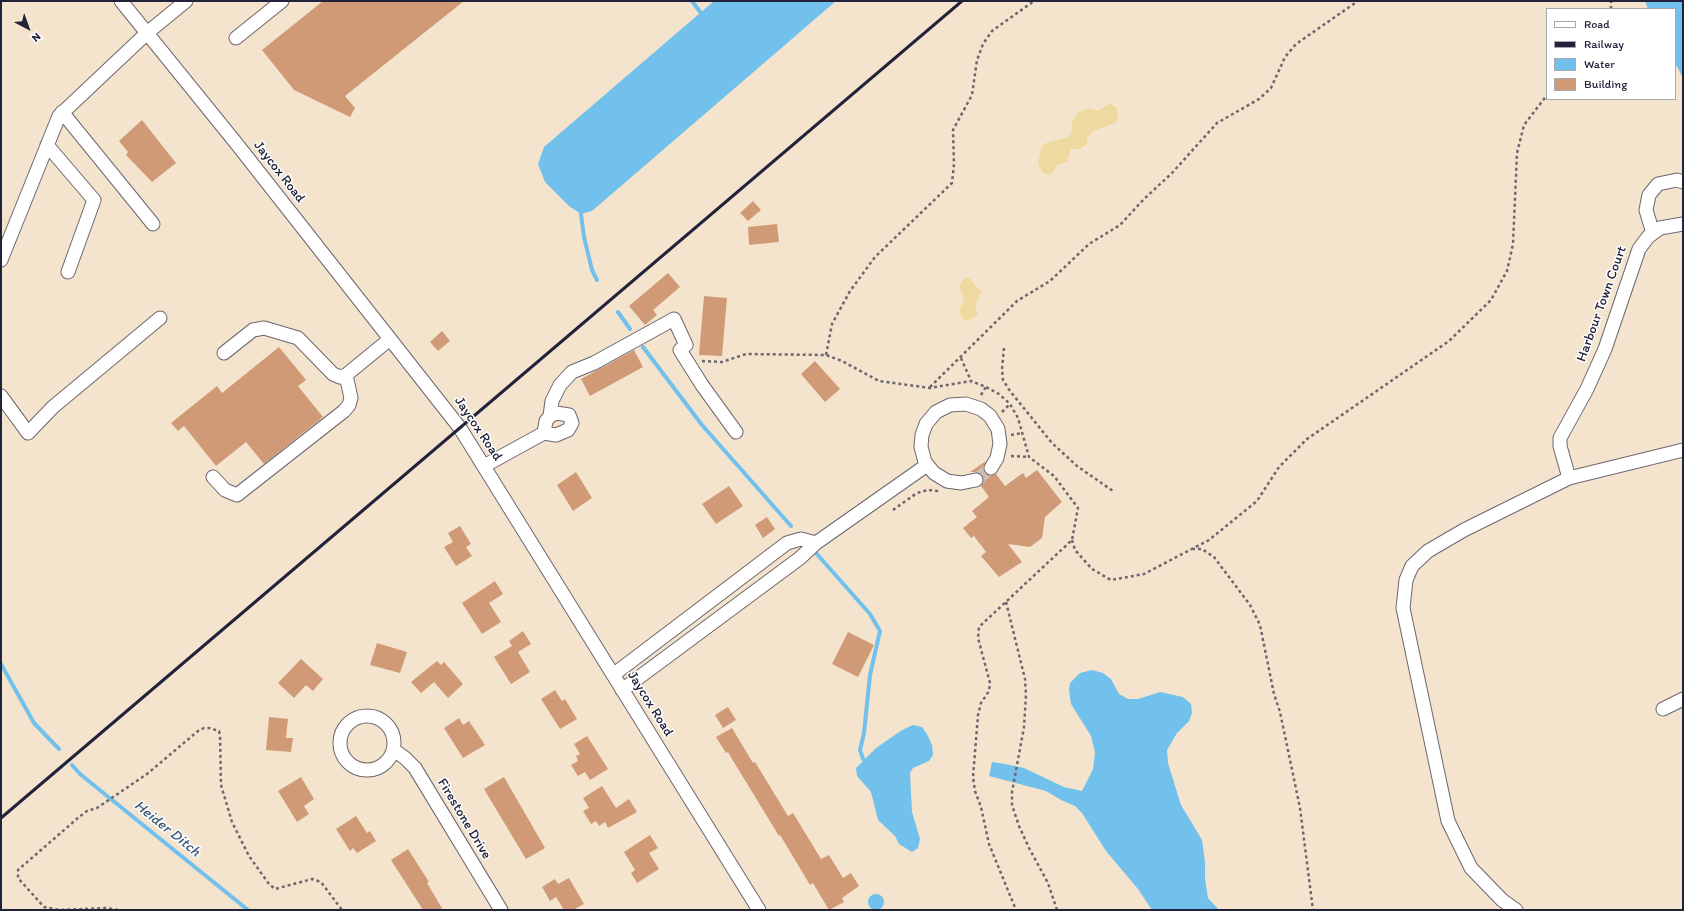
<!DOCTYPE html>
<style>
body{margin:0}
#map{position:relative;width:1684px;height:911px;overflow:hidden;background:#f5e4cd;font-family:Itim,sans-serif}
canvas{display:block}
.frame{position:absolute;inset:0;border:2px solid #22223b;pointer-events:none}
.legend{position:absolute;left:1546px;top:8px;width:130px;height:92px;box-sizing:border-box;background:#fff;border:1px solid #a7a7b1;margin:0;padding:5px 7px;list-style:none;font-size:12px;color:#22223b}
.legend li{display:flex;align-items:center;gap:8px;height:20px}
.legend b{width:20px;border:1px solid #a7a7b1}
.north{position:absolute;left:8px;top:8px;width:40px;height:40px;-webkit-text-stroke:3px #fff;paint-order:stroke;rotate:139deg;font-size:11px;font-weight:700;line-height:16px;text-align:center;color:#22223b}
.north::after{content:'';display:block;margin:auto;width:14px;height:18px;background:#22223b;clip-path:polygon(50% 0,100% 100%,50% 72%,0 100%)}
</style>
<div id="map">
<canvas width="1684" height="911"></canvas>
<div class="frame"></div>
<ul class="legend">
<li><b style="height:5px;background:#fff"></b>Road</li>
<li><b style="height:5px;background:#22223b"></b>Railway</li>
<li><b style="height:11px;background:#72c0ec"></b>Water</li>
<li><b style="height:11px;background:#d09a77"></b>Building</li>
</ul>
<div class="north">N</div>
</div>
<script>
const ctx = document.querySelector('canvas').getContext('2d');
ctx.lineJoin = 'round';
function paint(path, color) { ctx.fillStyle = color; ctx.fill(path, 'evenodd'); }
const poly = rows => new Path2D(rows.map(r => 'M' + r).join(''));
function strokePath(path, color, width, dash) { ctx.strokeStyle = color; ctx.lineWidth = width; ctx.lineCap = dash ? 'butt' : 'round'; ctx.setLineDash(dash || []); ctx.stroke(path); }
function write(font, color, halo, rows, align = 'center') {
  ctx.font = font + ' Itim,sans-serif'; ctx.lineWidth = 3; ctx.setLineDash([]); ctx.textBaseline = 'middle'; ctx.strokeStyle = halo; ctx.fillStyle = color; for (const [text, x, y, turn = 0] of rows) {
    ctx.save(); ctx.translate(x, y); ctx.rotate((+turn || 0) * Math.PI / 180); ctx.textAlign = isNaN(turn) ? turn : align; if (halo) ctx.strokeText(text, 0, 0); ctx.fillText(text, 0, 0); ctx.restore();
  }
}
const sand = poly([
 [1110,103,1117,108,1118,118,1115,123,1093,131,1087,138,1087,144,1080,149,1071,149,1067,162,1057,165,1052,173,1049,175,1042,172,1038,163,1042,146,1046,143,1069,137,1072,129,1072,122,1078,112,1090,108,1098,111],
 [964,278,969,278,981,292,975,306,978,314,970,320,965,320,960,315,960,308,964,300,959,286]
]);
const water = poly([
 [714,1,836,1,592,211,581,214,569,206,545,182,538,164,544,147],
 [1645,1,1683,1,1683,78,1675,63,1675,9,1648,9],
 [1092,670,1103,673,1111,679,1119,694,1128,699,1138,699,1160,692,1183,697,1191,704,1192,713,1189,721,1177,733,1167,750,1168,763,1181,805,1202,840,1205,862,1205,879,1208,898,1219,910,1152,910,1138,889,1106,851,1082,813,1075,806,1061,800,1046,791,989,776,992,762,1005,764,1024,768,1064,787,1082,791,1093,769,1095,752,1091,736,1071,704,1069,691,1070,683,1080,673],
 [913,725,922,727,927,734,932,745,933,755,929,761,913,768,910,773,912,812,920,839,918,848,912,852,899,844,895,836,878,820,871,792,857,776,856,768,876,748,902,730],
 '868 902a8 8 0 1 1 16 0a8 8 0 1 1-16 0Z'
]);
const stream = poly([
 [692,1,701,13],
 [581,214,584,237,592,270,597,280],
 [618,312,630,329],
 [643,347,702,425,791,526],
 [816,553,870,614,880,631,870,675,864,733,860,750,863,759],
 [1,664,34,723,59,749],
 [72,765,80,774,248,910]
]);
const building = poly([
 [323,1,464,1,345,96,355,108,350,117,294,90,262,50],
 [142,120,176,163,152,182,126,155,128,152,119,141],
 [753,201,761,210,748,221,740,213],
 [777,224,779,242,749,245,748,227],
 [668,273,680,287,653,310,657,315,645,325,629,306],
 [704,296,727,298,722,356,699,355],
 [442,331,450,341,438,351,430,342],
 [279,347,306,380,298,386,323,417,264,464,246,442,216,466,184,426,178,431,171,423,217,386,222,393],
 [634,350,643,367,590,396,581,379],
 [815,361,840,389,825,402,801,374],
 [986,461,983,467,984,472,990,476,996,474,1005,486,1023,473,1026,478,1037,470,1062,502,1045,517,1042,538,1030,547,1008,544,1022,562,999,577,981,556,986,552,974,536,971,538,963,528,977,517,972,511,989,497,981,486,984,482,982,475,978,472,970,472],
 [576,472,592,498,573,511,557,485],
 [729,486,743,506,716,524,702,504],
 [767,517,775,529,763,538,755,525],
 [460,526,471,544,466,547,472,556,456,566,444,547,453,542,448,533],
 [495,581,503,594,489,603,501,622,482,634,462,603],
 [523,631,531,644,518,652,530,672,511,684,494,657,512,646,509,641],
 [848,632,874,645,858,677,832,664],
 [377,643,407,652,400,673,370,665],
 [301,659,323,679,313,691,306,685,294,698,278,683],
 [437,661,441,665,444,662,463,684,448,698,434,682,421,693,411,682],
 [555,690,562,701,565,699,577,719,560,729,541,699],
 [728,707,736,720,723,728,715,715],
 [269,717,288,719,286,738,293,738,291,752,266,750],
 [459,718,463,725,469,721,485,745,463,758,444,728],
 [732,728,753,763,755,762,788,816,793,813,821,859,829,855,843,878,851,873,859,886,842,898,844,902,829,910,813,883,810,885,780,835,779,836,732,759,728,752,726,753,716,737],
 [587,736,608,769,590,780,585,772,578,776,571,765,578,761,576,756,580,754,574,744],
 [301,777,314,799,304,806,309,814,297,822,278,791],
 [504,777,545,848,526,859,484,789],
 [602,786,616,808,629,799,637,812,608,828,605,822,599,826,596,821,591,824,583,811,589,808,583,798],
 [356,816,367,833,370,831,376,841,357,853,353,848,350,851,336,829],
 [650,835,658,848,649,853,659,869,637,883,631,873,635,870,624,852],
 [408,849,429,882,427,883,443,910,423,910,391,860],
 [569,878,584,904,573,910,564,910,556,897,550,901,542,887,555,879,558,884]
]);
const minorTunnel = poly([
 [976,480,991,468]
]);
const path = poly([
 [1611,9,1611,1],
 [1004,348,1002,369,1003,380,1010,391,1052,443,1077,466,1113,491],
 [826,355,832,324,850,291,875,257,952,183,954,164,953,130,972,95,977,60,983,44,992,31,1034,1],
 [961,358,971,381],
 [702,361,722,362,746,354,826,355,842,361,879,381,930,388,971,381,986,387,999,394,1010,404,1018,418,1029,457,1054,476,1078,508,1072,540,979,627,978,638,990,683,989,691,981,703,978,715,973,777,975,791,981,807,989,844,1016,910],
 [930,387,1017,301,1050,281,1089,244,1120,225,1144,199,1172,173,1217,123,1259,99,1271,88,1285,57,1296,44,1358,1],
 [981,395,986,387],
 [1002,412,1010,404],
 [1011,435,1022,433],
 [1011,456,1029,457],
 [893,510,917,493,928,490,939,491],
 [1072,540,1075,550,1092,569,1111,580,1144,574,1209,540,1257,501,1279,467,1307,439,1449,341,1491,300,1507,271,1513,244,1517,153,1524,125,1547,95],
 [1192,549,1202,549,1214,557,1250,605,1260,625,1274,694,1280,712,1300,808,1313,910],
 [1006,602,1025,679,1026,695,1024,727,1012,792,1012,805,1019,826,1029,848,1048,883,1057,910],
 [118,910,106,908,60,910,44,907,18,878,18,870,79,817,87,811,97,808,147,774,198,731,204,728,209,728,219,731,220,736,221,785,232,822,249,856,269,884,275,889,312,879,321,882,342,910]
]);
const minor = poly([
 [121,1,236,143,460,428,759,910],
 [236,38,282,1],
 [62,112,153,224],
 [47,145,94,200,68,272],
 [1653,233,1646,210,1649,195,1658,184,1677,180,1683,182],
 [1,260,59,116,147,33,186,1],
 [224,353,253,330,264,328,298,338,333,374,340,377,346,375,390,339],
 [1,396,28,433,53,407,160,318],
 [550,416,552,401,560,385,572,372,594,363,674,319,686,345,680,350,702,385,736,432],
 [484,466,544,433,556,435,568,430,572,423,569,415,556,413,550,416,546,421,544,433],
 [213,477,225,490,237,495,344,411,349,405,351,398,346,375],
 [1569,478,1560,446,1560,438,1587,389,1605,349,1639,249,1648,237,1660,228,1683,224],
 [976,480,961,483,947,481,934,473,925,462,921,447,922,435,926,424,936,412,950,405,966,404,981,409,990,416,998,429,1000,444,997,458,991,468],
 [613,675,787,543,801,539,816,543],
 [622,690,800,558,816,543,927,465],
 [1663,709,1683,699],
 '340 743a27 27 0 1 1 54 0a27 27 0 1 1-54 0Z',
 [394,750,405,758,415,768,501,910],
 [1516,910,1502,900,1471,868,1448,821,1403,608,1406,580,1412,566,1428,551,1464,530,1569,478,1683,450]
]);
const rail = poly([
 [1,818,962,1]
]);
const streetNames = [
 ["Jaycox Road",279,172,52],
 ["Harbour Town Court",1602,304,-70],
 ["Jaycox Road",478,429,56],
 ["Jaycox Road",650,704,58],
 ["Firestone Drive",464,819,59]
];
const waterNames = [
 ["Heider Ditch",167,829,39]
];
paint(sand, '#eeda9e');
paint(water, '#72c0ec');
strokePath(stream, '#72c0ec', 4);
paint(building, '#d09a77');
strokePath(minorTunnel, '#cbbdb0', 13, [13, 6]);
strokePath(minor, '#6c666e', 15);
strokePath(path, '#6c666e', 2.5, [3, 3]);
strokePath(minor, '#fff', 13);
strokePath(rail, '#22223b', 3);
write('14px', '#22223b', '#fff', streetNames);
write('italic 15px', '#3e5979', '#fff', waterNames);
</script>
